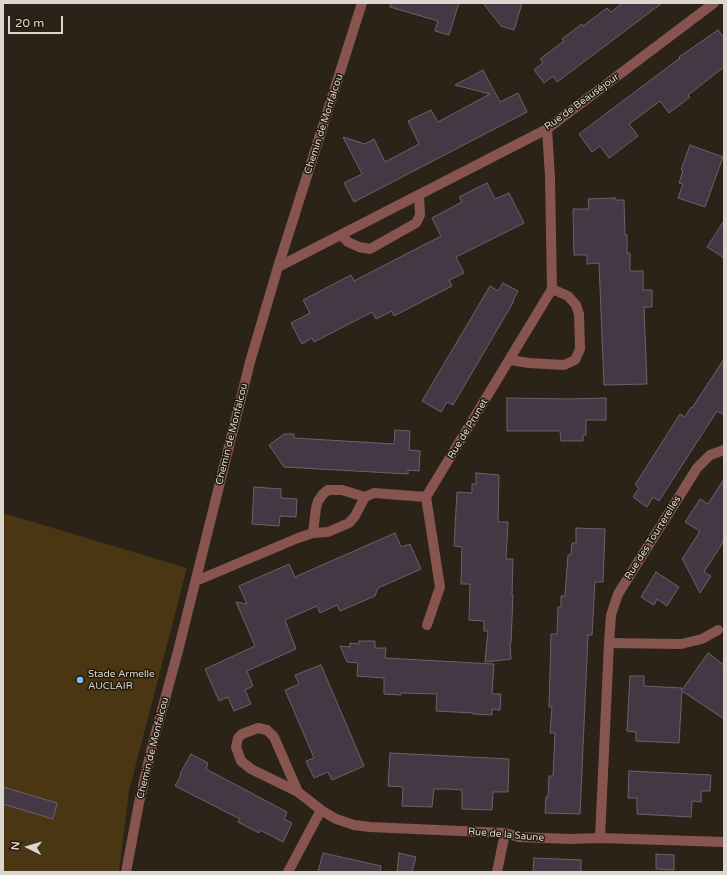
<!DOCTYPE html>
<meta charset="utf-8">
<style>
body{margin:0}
#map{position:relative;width:727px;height:875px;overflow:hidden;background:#2b2317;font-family:"Varela Round",sans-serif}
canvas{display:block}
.frame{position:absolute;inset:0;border:4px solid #dbd6ce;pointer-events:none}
.north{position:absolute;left:8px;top:827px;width:40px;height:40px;-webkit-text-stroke:3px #211a0e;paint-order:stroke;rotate:275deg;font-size:11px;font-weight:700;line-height:16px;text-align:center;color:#dbd6ce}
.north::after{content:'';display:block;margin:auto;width:14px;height:18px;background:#dbd6ce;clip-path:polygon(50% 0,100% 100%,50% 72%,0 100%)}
.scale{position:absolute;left:8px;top:16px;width:55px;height:18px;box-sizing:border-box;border:2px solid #dbd6ce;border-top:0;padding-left:5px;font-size:12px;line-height:14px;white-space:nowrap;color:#dbd6ce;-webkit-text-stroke:3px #211a0e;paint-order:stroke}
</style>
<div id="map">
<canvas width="727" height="875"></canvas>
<div class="frame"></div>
<div class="north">N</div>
<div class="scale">20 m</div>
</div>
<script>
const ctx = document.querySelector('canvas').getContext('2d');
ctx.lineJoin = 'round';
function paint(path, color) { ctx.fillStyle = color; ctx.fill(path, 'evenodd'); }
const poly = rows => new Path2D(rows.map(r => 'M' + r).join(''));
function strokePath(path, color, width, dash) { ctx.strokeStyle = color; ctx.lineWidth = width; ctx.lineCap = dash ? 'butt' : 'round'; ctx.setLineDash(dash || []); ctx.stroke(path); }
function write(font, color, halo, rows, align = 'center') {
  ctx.font = font + ' "Varela Round",sans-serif'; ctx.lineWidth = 3; ctx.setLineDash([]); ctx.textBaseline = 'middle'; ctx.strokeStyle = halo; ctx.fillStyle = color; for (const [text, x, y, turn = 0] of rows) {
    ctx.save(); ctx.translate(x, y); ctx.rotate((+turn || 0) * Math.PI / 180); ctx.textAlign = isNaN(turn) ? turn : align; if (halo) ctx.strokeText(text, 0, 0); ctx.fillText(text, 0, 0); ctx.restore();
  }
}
const green = poly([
 [3,513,187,568,129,791,119,872,3,872]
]);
const building = poly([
 [391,3,459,3,449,35,435,31,438,21,390,7,391,3],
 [483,3,522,3,514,30,501,26,483,3],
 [623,3,662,3,557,82,553,76,544,83,534,70,543,63,540,59,564,41,562,39,582,24,583,26,607,8,611,12,623,3],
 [718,30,724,38,724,67,688,95,690,97,669,113,660,101,629,124,638,136,609,158,600,146,592,152,579,134,668,67,680,58,679,57,718,30],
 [483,70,500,102,518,93,527,112,354,202,344,183,362,174,343,137,365,144,374,139,385,162,419,144,408,121,431,110,438,122,490,94,455,85,483,70],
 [690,145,723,157,705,207,678,198,683,184,679,183,683,171,681,170,690,145],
 [487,183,495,199,509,193,524,223,456,257,464,273,449,280,452,286,394,316,392,311,376,319,372,312,314,342,312,338,302,344,291,323,310,313,303,300,351,275,354,281,441,236,432,218,462,202,459,197,487,183],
 [615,198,615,200,624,200,625,235,627,235,627,253,630,253,630,271,643,271,643,290,652,290,652,307,644,307,647,384,604,385,599,263,587,264,587,255,574,255,573,209,589,209,588,199,615,198],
 [724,221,724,258,707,247,724,221],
 [503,283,518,291,513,300,514,301,453,405,447,402,441,412,422,401,490,286,498,291,503,283],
 [724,359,724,415,717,411,659,501,653,497,647,507,633,497,639,488,635,485,680,414,685,417,691,407,692,408,724,359],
 [507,398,570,399,606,398,606,420,586,420,586,435,583,435,583,441,561,441,560,431,507,431,507,398],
 [395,430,410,431,409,450,420,451,419,471,408,470,408,474,284,467,269,445,284,434,294,434,294,438,394,444,395,430],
 [476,473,499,475,498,522,508,522,506,559,513,559,512,595,513,595,511,643,510,643,511,659,485,662,488,631,484,631,484,621,469,620,470,584,461,584,462,547,454,546,457,492,472,493,472,484,476,484,476,473],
 [724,479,724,541,704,572,711,576,700,593,682,558,683,558,700,531,685,522,700,499,708,504,724,479],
 [254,487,281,489,281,498,297,499,296,517,280,516,279,526,252,524,254,487],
 [576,528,605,529,603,582,595,582,592,635,588,635,580,814,545,813,546,797,548,797,549,776,553,776,555,733,550,733,552,707,549,707,551,634,557,634,558,607,561,607,561,596,565,596,568,555,571,555,572,543,576,543,576,528],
 [395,533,401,547,410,544,421,569,378,588,375,596,340,611,337,605,320,613,317,606,285,620,296,649,247,671,253,686,245,690,251,704,234,711,228,697,219,701,205,669,255,646,236,602,247,604,239,586,289,564,295,577,395,533],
 [656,572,679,587,667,606,657,599,654,605,641,597,656,572],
 [359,641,375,641,375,648,386,648,385,658,494,664,492,694,501,694,500,710,492,709,492,715,473,714,473,713,436,711,437,694,401,693,401,695,384,694,384,678,357,676,358,663,347,662,340,646,350,647,350,643,359,644,359,641],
 [708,653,724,665,724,719,682,691,679,743,636,741,636,732,627,731,630,676,644,676,644,686,682,688,682,690,708,653],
 [321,665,364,766,332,780,328,772,314,778,306,761,314,758,285,690,299,684,295,675,321,665],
 [390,753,509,759,508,792,493,792,492,810,462,809,462,790,448,789,434,789,432,807,402,806,403,787,388,786,390,753],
 [191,754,208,763,206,769,287,812,284,819,292,823,283,842,260,830,259,833,238,822,240,819,175,786,181,775,180,774,191,754],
 [629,771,711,775,710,791,701,791,701,802,692,801,691,817,637,814,637,798,628,798,629,771],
 [3,787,57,803,53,819,3,804,3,787],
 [323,853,381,866,380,872,318,872,323,853],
 [399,853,416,857,412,872,397,872,399,853],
 [656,854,674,855,674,870,656,869,656,854],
 [534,858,581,860,581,872,533,872,534,858]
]);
const lane = poly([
 [341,235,348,242,359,247,370,249,416,223,420,215,419,195],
 [510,360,529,363,564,365,575,360,580,349,579,314,576,305,568,296,552,289],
 [609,643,681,644,702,639,718,630]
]);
const street = poly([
 [278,267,547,129,714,3],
 [426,497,440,587,427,625],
 [313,533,316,508,318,501,323,494,328,490,342,490,365,497],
 [196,581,298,538,313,533,328,532,349,523,355,516,365,497,374,493,426,497,552,289,550,177,547,129],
 [258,728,267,730,274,737,298,792,251,769,241,761,236,747,238,738,242,734,258,728],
 [298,792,321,810,336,819,354,825,370,827,505,833,519,837,570,839,600,838,724,842],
 [600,838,609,643,611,615,618,594,697,468,710,455,724,450],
 [126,872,139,803,152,747,178,651,250,362,278,267,362,3],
 [288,872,321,810],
 [497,872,505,833]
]);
const markers = [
 [80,680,4,"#75c0f6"]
];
const streetNames = [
 ["Rue de Beauséjour",582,102,-36],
 ["Chemin de Monfalcou",324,124,-72],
 ["Rue de Prunet",468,429,-59],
 ["Chemin de Monfalcou",232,434,-76],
 ["Rue des Tourterelles",653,538,-58],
 ["Chemin de Monfalcou",153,748,-76],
 ["Rue de la Saune",506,835,5]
];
const poiNames = [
 ["Stade Armelle",88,674],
 ["AUCLAIR",88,686]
];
paint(green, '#4a3612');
paint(building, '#433843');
strokePath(building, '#6d616d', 1);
strokePath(lane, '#875450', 10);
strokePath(street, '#875450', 10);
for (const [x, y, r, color] of markers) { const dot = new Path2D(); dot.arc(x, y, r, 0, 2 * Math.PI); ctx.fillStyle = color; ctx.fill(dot); strokePath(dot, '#211a0e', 1.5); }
write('10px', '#dbd6ce', '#211a0e', streetNames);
write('10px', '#dbd6ce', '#211a0e', poiNames, 'left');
</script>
